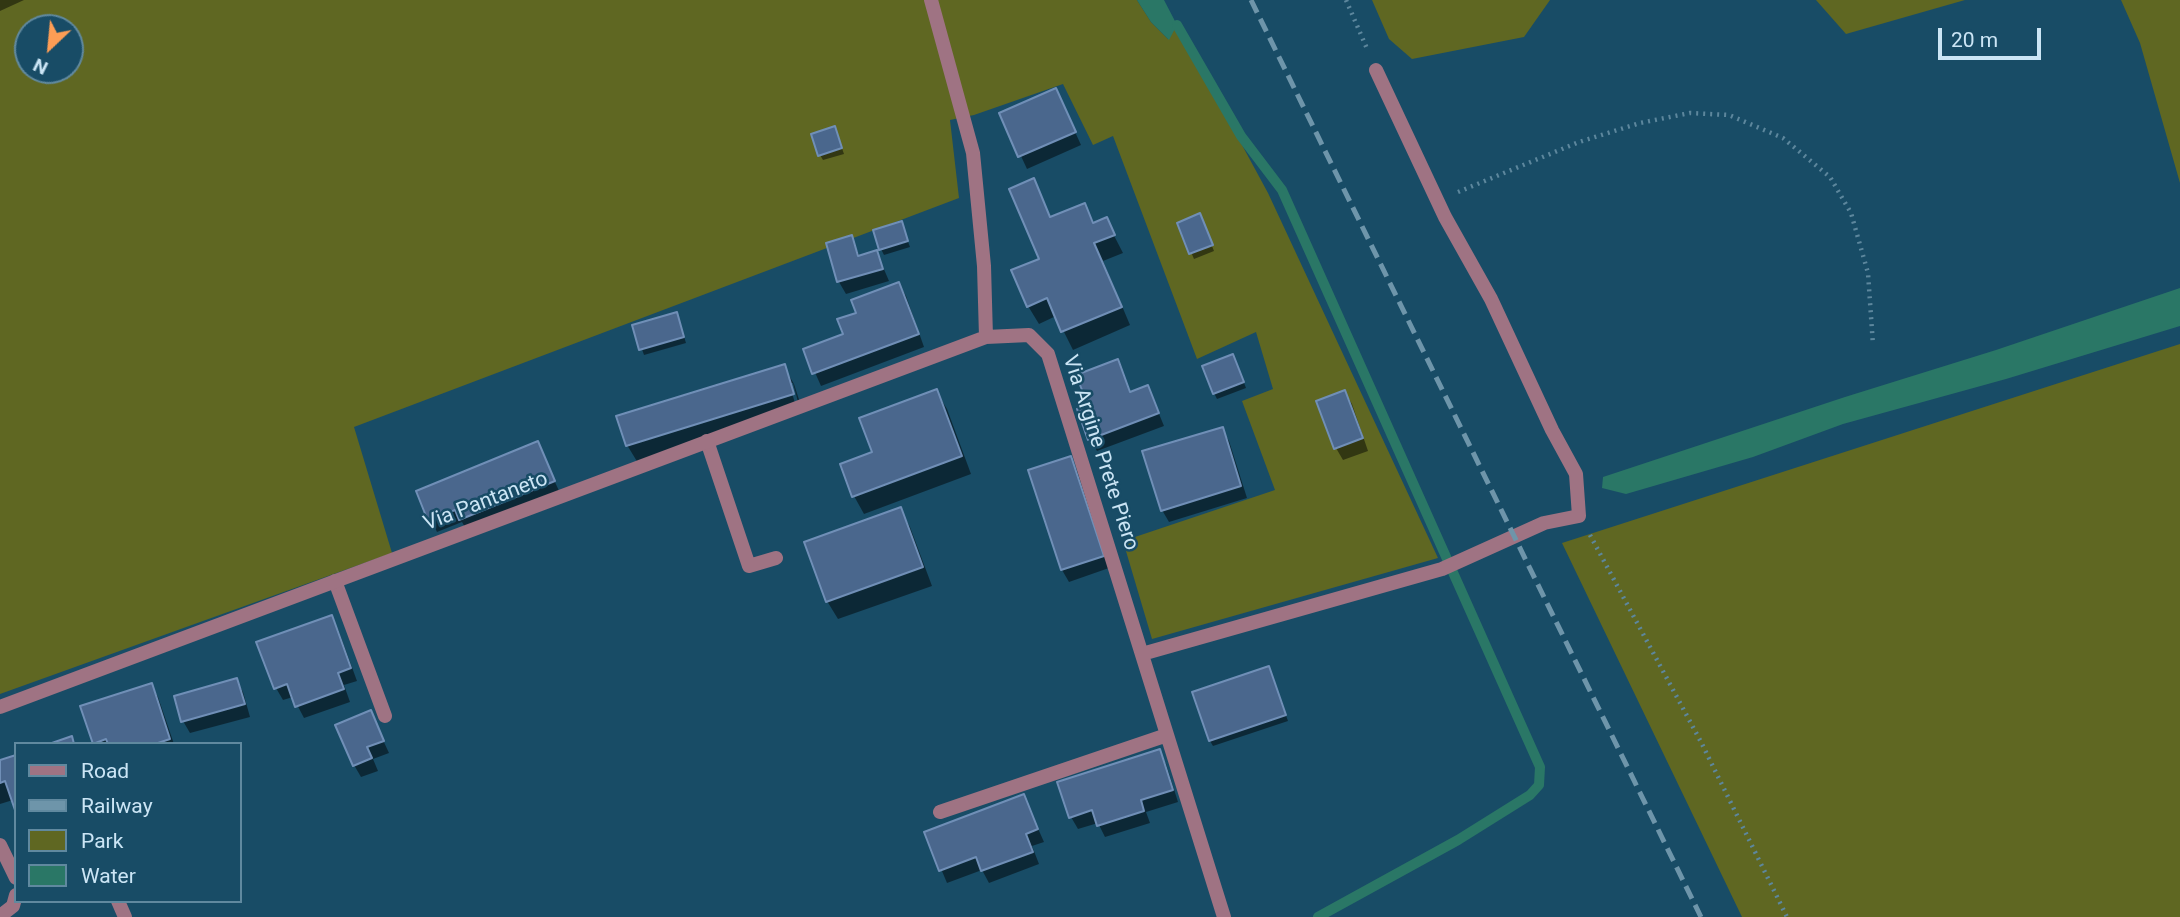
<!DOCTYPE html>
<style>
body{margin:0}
#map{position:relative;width:2180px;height:917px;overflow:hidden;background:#184c66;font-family:Roboto,sans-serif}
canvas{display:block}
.legend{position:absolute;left:14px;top:742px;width:228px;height:161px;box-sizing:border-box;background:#184c66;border:2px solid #60899f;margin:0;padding:9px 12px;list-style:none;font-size:21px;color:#cbe5f5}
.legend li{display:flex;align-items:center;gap:14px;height:35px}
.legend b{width:35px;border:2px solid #60899f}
.north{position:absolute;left:14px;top:14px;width:70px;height:70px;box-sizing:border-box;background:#184c66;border:2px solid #60899f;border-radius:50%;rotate:206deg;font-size:19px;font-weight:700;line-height:28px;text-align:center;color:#cbe5f5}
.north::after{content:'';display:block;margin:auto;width:24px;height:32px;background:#fd9d55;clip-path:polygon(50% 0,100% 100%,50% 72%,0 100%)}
.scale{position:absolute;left:1938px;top:28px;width:103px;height:32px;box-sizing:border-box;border:4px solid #cbe5f5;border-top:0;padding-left:9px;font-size:21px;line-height:24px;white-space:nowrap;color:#cbe5f5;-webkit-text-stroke:5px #184c66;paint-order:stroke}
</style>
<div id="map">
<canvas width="2180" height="917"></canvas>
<ul class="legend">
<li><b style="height:9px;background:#9f7383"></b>Road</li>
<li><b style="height:9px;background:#6e95aa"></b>Railway</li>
<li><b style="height:19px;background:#5f6722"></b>Park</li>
<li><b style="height:19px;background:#2a7766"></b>Water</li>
</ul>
<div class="north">N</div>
<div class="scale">20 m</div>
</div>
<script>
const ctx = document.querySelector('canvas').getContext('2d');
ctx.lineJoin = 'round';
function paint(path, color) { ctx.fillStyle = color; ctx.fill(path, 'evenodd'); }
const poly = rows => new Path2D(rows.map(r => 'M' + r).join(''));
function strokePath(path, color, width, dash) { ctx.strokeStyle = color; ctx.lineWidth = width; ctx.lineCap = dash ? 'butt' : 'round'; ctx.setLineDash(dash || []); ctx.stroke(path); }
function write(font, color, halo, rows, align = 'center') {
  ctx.font = font + ' Roboto,sans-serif'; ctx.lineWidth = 5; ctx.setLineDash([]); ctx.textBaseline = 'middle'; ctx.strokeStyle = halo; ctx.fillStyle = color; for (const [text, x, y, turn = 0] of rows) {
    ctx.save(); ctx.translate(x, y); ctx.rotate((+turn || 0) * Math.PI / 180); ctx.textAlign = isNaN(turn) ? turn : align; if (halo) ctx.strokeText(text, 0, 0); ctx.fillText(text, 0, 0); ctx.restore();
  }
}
const green = poly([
 [0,0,1137,0,1151,22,1168,39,1177,25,1268,193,1438,558,1152,639,1123,541,1275,490,1242,401,1273,389,1256,332,1197,359,1113,136,1093,145,1063,84,974,115,950,120,959,198,354,427,392,553,0,694],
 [28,28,70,28,70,70,28,70],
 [1372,0,1550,0,1524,37,1412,59,1389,39],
 [1816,0,1965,0,1846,34],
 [2121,0,2180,0,2180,183,2140,43],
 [2180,344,2180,917,1742,917,1562,543]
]);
const water = poly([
 [1137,0,1164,0,1177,25,1169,40,1151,22],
 [2180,288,2180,326,2006,379,1843,424,1753,457,1626,494,1602,488,1603,477,1845,397,1996,350]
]);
const shadow = poly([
 [0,0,24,0,0,11],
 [1056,90,1081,145,1027,169,1001,113],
 [837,134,844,154,823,160,820,155],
 [1033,180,1052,219,1084,206,1095,224,1106,220,1123,253,1103,261,1130,325,1073,350,1056,316,1039,324,1028,306,1041,260],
 [1202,221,1214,251,1194,259,1179,223],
 [901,223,910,247,884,255,881,249],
 [851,237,860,257,877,253,889,281,846,294,839,282,828,244],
 [899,284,906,296,924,347,821,386,805,350,845,335,858,314],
 [677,314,686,343,644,355,634,326],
 [1117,362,1131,393,1148,387,1164,426,1097,451,1090,439,1090,406],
 [1236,362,1246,388,1217,399,1214,393],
 [784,367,794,384,803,412,638,463,627,445],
 [789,383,793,383,798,402,795,403],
 [936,391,947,409,971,474,864,514,854,496,874,453],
 [1345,392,1352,404,1368,451,1343,460,1336,448],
 [1222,429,1229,441,1247,498,1169,522,1162,510],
 [537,443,560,493,467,531,462,522,437,532,418,492],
 [1070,458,1077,470,1109,568,1069,582,1062,570,1030,471],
 [900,509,910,527,932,586,838,619,827,601],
 [331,617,338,629,357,681,344,685,350,702,304,718,293,697,283,700,276,688],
 [1271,674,1288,721,1213,746,1210,741],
 [236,680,243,692,250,717,190,733,183,721],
 [151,685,158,697,174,744,95,744,83,707],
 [370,712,389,753,373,759,378,771,361,777,354,765],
 [1159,752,1166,764,1178,802,1146,812,1150,823,1105,837,1098,823,1078,829,1071,817],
 [0,762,13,800,0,804],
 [1024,797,1044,842,1032,846,1039,864,989,883,982,870,947,883,926,833]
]);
const stream = poly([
 [1177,25,1241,136,1282,190,1540,767,1539,785,1530,795,1458,840,1318,917]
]);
const building = poly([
 [1056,88,1076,132,1018,157,999,113,1056,88],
 [835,126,842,148,818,156,811,134,835,126],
 [1034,178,1050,217,1085,203,1093,223,1107,217,1115,235,1094,243,1122,307,1061,332,1047,298,1027,307,1011,270,1039,259,1009,189,1034,178],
 [1200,213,1213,245,1189,254,1177,223,1200,213],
 [902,221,908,241,879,250,873,230,902,221],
 [852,235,858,256,877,250,883,269,837,282,826,243,852,235],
 [899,282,919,334,812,374,803,349,843,334,837,319,856,313,851,300,899,282],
 [677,312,684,337,639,350,632,325,677,312],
 [1233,354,1244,382,1213,394,1202,366,1233,354],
 [1118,359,1130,392,1148,385,1159,413,1088,440,1077,409,1088,405,1076,375,1118,359],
 [785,364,794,394,626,446,616,416,785,364],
 [937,389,962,456,852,497,840,464,872,452,859,418,937,389],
 [1345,390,1363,438,1334,449,1316,401,1345,390],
 [1223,427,1241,486,1161,511,1142,451,1223,427],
 [538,441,555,481,459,520,455,510,428,521,416,491,538,441],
 [1071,456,1104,556,1061,570,1028,470,1071,456],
 [901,507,923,567,826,602,804,542,901,507],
 [332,615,351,668,338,673,344,689,295,707,287,684,274,689,256,642,332,615],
 [1269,666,1286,715,1209,741,1192,692,1269,666],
 [237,678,245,704,181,722,174,696,237,678],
 [152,683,170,739,155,744,108,744,106,739,93,744,80,706,152,683],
 [371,710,384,741,367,747,372,758,353,766,335,725,371,710],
 [72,736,74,744,49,744,72,736],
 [1160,749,1173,790,1141,800,1144,811,1097,826,1092,810,1069,818,1057,782,1160,749],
 [16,755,16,813,5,781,0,783,0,760,16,755],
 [1024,794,1038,829,1026,834,1033,852,981,871,976,857,939,871,924,832,1024,794]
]);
const path = poly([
 [1346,0,1368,51],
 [1458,192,1579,142,1640,123,1690,113,1729,115,1783,138,1830,177,1851,213,1868,273,1873,345],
 [1590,535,1701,742,1787,917]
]);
const service = poly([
 [707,441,749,566,776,558],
 [335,581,385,716],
 [0,845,16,878],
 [118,901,125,917],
 [0,916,13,906,16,895]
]);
const minor = poly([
 [931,0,973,153,984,266,986,337,1029,335,1048,354,1224,917],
 [1142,654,1442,569,1544,523,1579,516,1576,474,1552,430,1491,299,1445,217,1376,70],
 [0,707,986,337],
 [940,812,1167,735]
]);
const rail = poly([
 [1251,0,1701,917]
]);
const streetNames = [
 ["Via Argine Prete Piero",1100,453,72],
 ["Via Pantaneto",486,502,-21]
];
paint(green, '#5f6722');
paint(water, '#2a7766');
paint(shadow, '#0007');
strokePath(stream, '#2a7766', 10);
paint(building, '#4a678d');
strokePath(building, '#708fb7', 2);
strokePath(path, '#5d879d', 4.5, [2, 5]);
strokePath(service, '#9f7383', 14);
strokePath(minor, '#9f7383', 14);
strokePath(rail, '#6e95aa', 5, [14, 7]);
write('21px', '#cbe5f5', '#184c66', streetNames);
</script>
